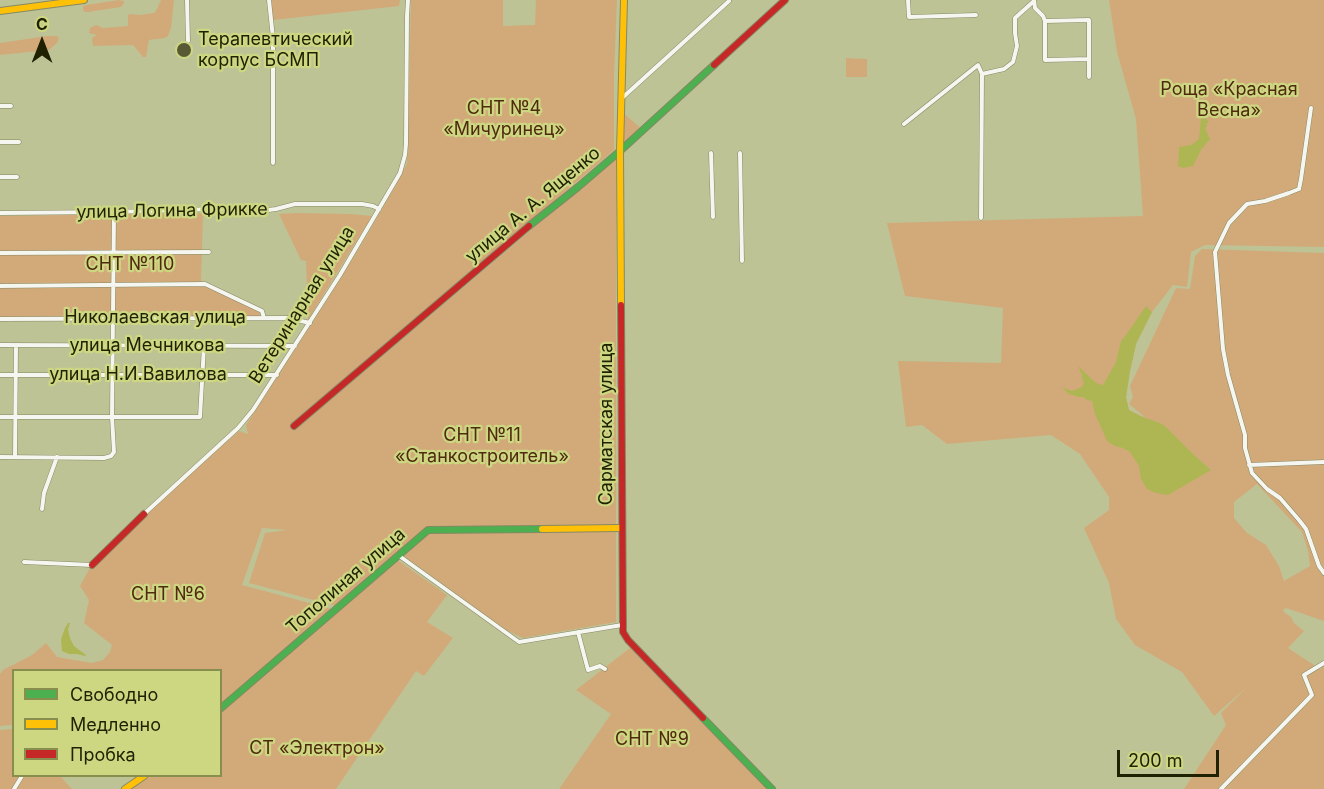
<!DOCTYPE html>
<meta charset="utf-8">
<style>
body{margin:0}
#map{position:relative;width:1324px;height:789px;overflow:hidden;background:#bec396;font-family:Inter,sans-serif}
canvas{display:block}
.legend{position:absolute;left:12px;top:669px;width:210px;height:108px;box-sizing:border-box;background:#cdd782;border:2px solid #878e4e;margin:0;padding:8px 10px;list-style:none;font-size:18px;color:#1f2100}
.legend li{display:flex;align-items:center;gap:12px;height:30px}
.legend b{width:30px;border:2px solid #878e4e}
.north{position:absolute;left:12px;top:12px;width:60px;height:60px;-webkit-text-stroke:4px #cdd782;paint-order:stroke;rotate:0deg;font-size:16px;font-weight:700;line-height:24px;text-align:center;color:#1f2100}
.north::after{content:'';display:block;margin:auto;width:21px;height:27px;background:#1f2100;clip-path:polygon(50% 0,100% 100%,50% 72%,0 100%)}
.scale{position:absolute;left:1117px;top:750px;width:102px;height:27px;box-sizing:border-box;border:3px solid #1f2100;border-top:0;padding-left:8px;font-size:18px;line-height:21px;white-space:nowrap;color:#1f2100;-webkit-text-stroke:4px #cdd782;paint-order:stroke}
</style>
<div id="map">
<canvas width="1324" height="789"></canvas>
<ul class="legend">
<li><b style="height:8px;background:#4caf50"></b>Свободно</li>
<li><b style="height:8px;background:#ffc107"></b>Медленно</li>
<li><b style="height:8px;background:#c62828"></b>Пробка</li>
</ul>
<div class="north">С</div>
<div class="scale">200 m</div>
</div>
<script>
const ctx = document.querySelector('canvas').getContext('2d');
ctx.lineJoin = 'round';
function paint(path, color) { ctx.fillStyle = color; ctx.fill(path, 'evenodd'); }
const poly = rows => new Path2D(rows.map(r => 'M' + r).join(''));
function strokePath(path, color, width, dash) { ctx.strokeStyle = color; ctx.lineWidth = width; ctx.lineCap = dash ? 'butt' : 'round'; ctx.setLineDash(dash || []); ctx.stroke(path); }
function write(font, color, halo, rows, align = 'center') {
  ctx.font = font + ' Inter,sans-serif'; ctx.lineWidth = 4.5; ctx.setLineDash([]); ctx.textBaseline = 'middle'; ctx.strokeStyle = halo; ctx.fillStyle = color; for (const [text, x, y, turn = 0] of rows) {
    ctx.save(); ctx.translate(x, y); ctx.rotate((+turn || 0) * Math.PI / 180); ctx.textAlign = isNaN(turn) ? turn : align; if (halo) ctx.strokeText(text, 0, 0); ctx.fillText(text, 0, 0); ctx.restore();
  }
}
const green = poly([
 [119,0,124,1,124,3,121,7,88,12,85,12,83,10,83,6,86,5],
 [161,0,174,0,171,28,168,36,165,38,149,40,146,57,143,57,133,45,93,46,92,38,97,35,89,33,90,28,96,25,103,28,128,26,128,15,130,14,140,15,154,13,156,11],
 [271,0,400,0,399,6,273,20],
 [411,0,503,0,503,26,535,25,536,0,617,0,614,75,614,150,293,424,301,425,616,158,616,622,523,638,506,630,398,552,337,606,249,583,265,533,287,530,262,528,242,585,332,609,237,696,396,559,447,595,427,622,453,638,424,676,416,671,336,789,121,789,137,776,220,776,220,670,14,670,13,725,0,726,0,674,3,670,32,655,46,643,57,657,92,663,103,660,110,652,112,645,84,623,89,600,80,586,92,564,155,503,239,431,248,434,246,425,316,317,361,245,393,190,407,164],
 [1109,0,1324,0,1324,247,1205,245,1191,252,1187,287,1173,285,1152,312,1136,344,1130,371,1126,397,1129,410,1146,418,1129,404,1133,397,1130,386,1176,288,1190,289,1195,256,1202,249,1324,253,1324,621,1292,610,1286,608,1283,610,1285,613,1291,617,1294,623,1304,631,1288,648,1320,669,1324,666,1324,789,1184,789,1226,725,1221,713,1247,687,1214,716,1182,672,1135,645,1116,619,1109,583,1084,528,1109,510,1109,497,1080,454,1051,435,947,444,922,425,906,427,898,361,1001,363,1003,308,905,296,887,223,1143,216,1136,119,1117,52],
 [1257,484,1302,532,1308,551,1310,566,1284,581,1279,566,1266,545,1247,533,1234,518,1234,502],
 [47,36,57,36,59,38,57,43,49,50,0,55,0,43],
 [846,58,867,59,867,77,846,77],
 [622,112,642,129,627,142,624,143,622,140],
 [203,213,201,281,260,312,259,316,0,317,0,216],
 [297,213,349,214,372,216,308,320,306,261,301,260,279,214],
 [630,648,767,789,559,789,611,714,576,690],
 [13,729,14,776,60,776,72,789,0,789,0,730]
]);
const water = poly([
 [1202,107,1207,107,1208,113,1205,118,1209,122,1206,124,1207,126,1205,128,1210,139,1201,150,1193,166,1183,168,1178,166,1179,147,1191,145,1199,139],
 [1146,306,1152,312,1136,344,1130,371,1126,397,1129,410,1140,416,1160,423,1166,427,1194,455,1211,470,1168,495,1156,493,1147,489,1141,479,1139,466,1130,452,1123,448,1115,446,1107,441,1095,414,1092,401,1087,400,1083,397,1079,397,1069,394,1062,387,1072,391,1082,387,1084,383,1082,379,1082,375,1078,366,1096,383,1103,385,1116,362,1121,341,1128,332],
 [68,623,70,623,68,629,70,638,74,646,86,655,85,656,77,654,69,654,62,651,61,639,65,628]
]);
const street = poly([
 [187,0,188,41],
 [269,0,273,38,273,163],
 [908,0,909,17,976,15],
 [1034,0,1035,8,1043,16,1045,21,1045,60,1089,59],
 [1045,21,1089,20,1089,77],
 [621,99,729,1],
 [0,106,11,106],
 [1311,108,1301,179,1299,189,1289,193,1265,201,1247,204,1229,223,1215,252,1223,349,1228,375,1245,435,1245,448,1252,473,1267,489,1280,498,1299,520,1306,529,1319,566,1324,573],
 [904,124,978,65,982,74],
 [0,142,19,142],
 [711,153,713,217],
 [740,153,742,261],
 [0,177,17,177],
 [0,213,114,212,248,208,261,211,276,209,295,204,362,204,373,206,379,209],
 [981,218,982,74,1004,69,1013,62,1017,46,1015,33,1015,18,1034,1],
 [0,253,209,252],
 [0,286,205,284,262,311,264,318],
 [0,319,288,318,310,323],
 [0,345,295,346],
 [0,375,277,375],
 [0,417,200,417,204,346],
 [0,457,104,458,111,456,114,452,112,417,114,212],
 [15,457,16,345],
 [1249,465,1324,462],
 [42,509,44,493,57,457],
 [144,514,238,428,253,410,340,275,400,173,405,155,406,144,407,16,408,0],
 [398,555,519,642,622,625],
 [24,562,92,565],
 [578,632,588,670,600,666,605,669],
 [14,789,22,776],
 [1221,789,1312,695,1304,675,1324,663]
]);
const fast = poly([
 [529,226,578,187,620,151,714,65],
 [220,709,428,530,542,529],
 [703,718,772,789]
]);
const slow = poly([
 [0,11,84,0],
 [621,305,620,151,624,0],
 [542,529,620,528],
 [125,789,144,776]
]);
const jam = poly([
 [714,65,785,0],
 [621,305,623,632,628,640,703,718],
 [294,426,529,226],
 [92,565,144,514]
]);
const markers = [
 [184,50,8,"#575a34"]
];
const poiNames = [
 ["Терапевтический",198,40],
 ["корпус БСМП",198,61]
];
const parkNames = [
 ["Роща «Красная",1229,90],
 ["Весна»",1229,111],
 ["СНТ №4",504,109],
 ["«Мичуринец»",504,130],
 ["СНТ №110",130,265],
 ["СНТ №11",482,436],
 ["«Станкостроитель»",482,457],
 ["СНТ №6",168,595],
 ["СНТ №9",652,740],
 ["СТ «Электрон»",317,749]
];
const streetNames = [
 ["улица А. А. Ященко",533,205,-40],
 ["улица Логина Фрикке",172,211,-1],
 ["Ветеринарная улица",302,305,-58],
 ["Николаевская улица",155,318],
 ["улица Мечникова",147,346],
 ["улица Н.И.Вавилова",138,375],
 ["Сарматская улица",607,424,-90],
 ["Тополиная улица",346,581,-41]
];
paint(green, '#d2aa79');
paint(water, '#aeb653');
strokePath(street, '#868964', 5);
strokePath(fast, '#868964', 8);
strokePath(slow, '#868964', 8);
strokePath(jam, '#868964', 8);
strokePath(street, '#f5f6ef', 4);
strokePath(fast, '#4caf50', 6);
strokePath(slow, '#ffc107', 6);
strokePath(jam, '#c62828', 6);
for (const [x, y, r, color] of markers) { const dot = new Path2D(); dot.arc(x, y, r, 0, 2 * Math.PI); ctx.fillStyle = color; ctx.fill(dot); strokePath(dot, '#cdd782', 2); }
write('18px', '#1f2100', '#cdd782', poiNames, 'left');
write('18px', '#502a0e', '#cdd782', parkNames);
write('18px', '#1f2100', '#cdd782', streetNames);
</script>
